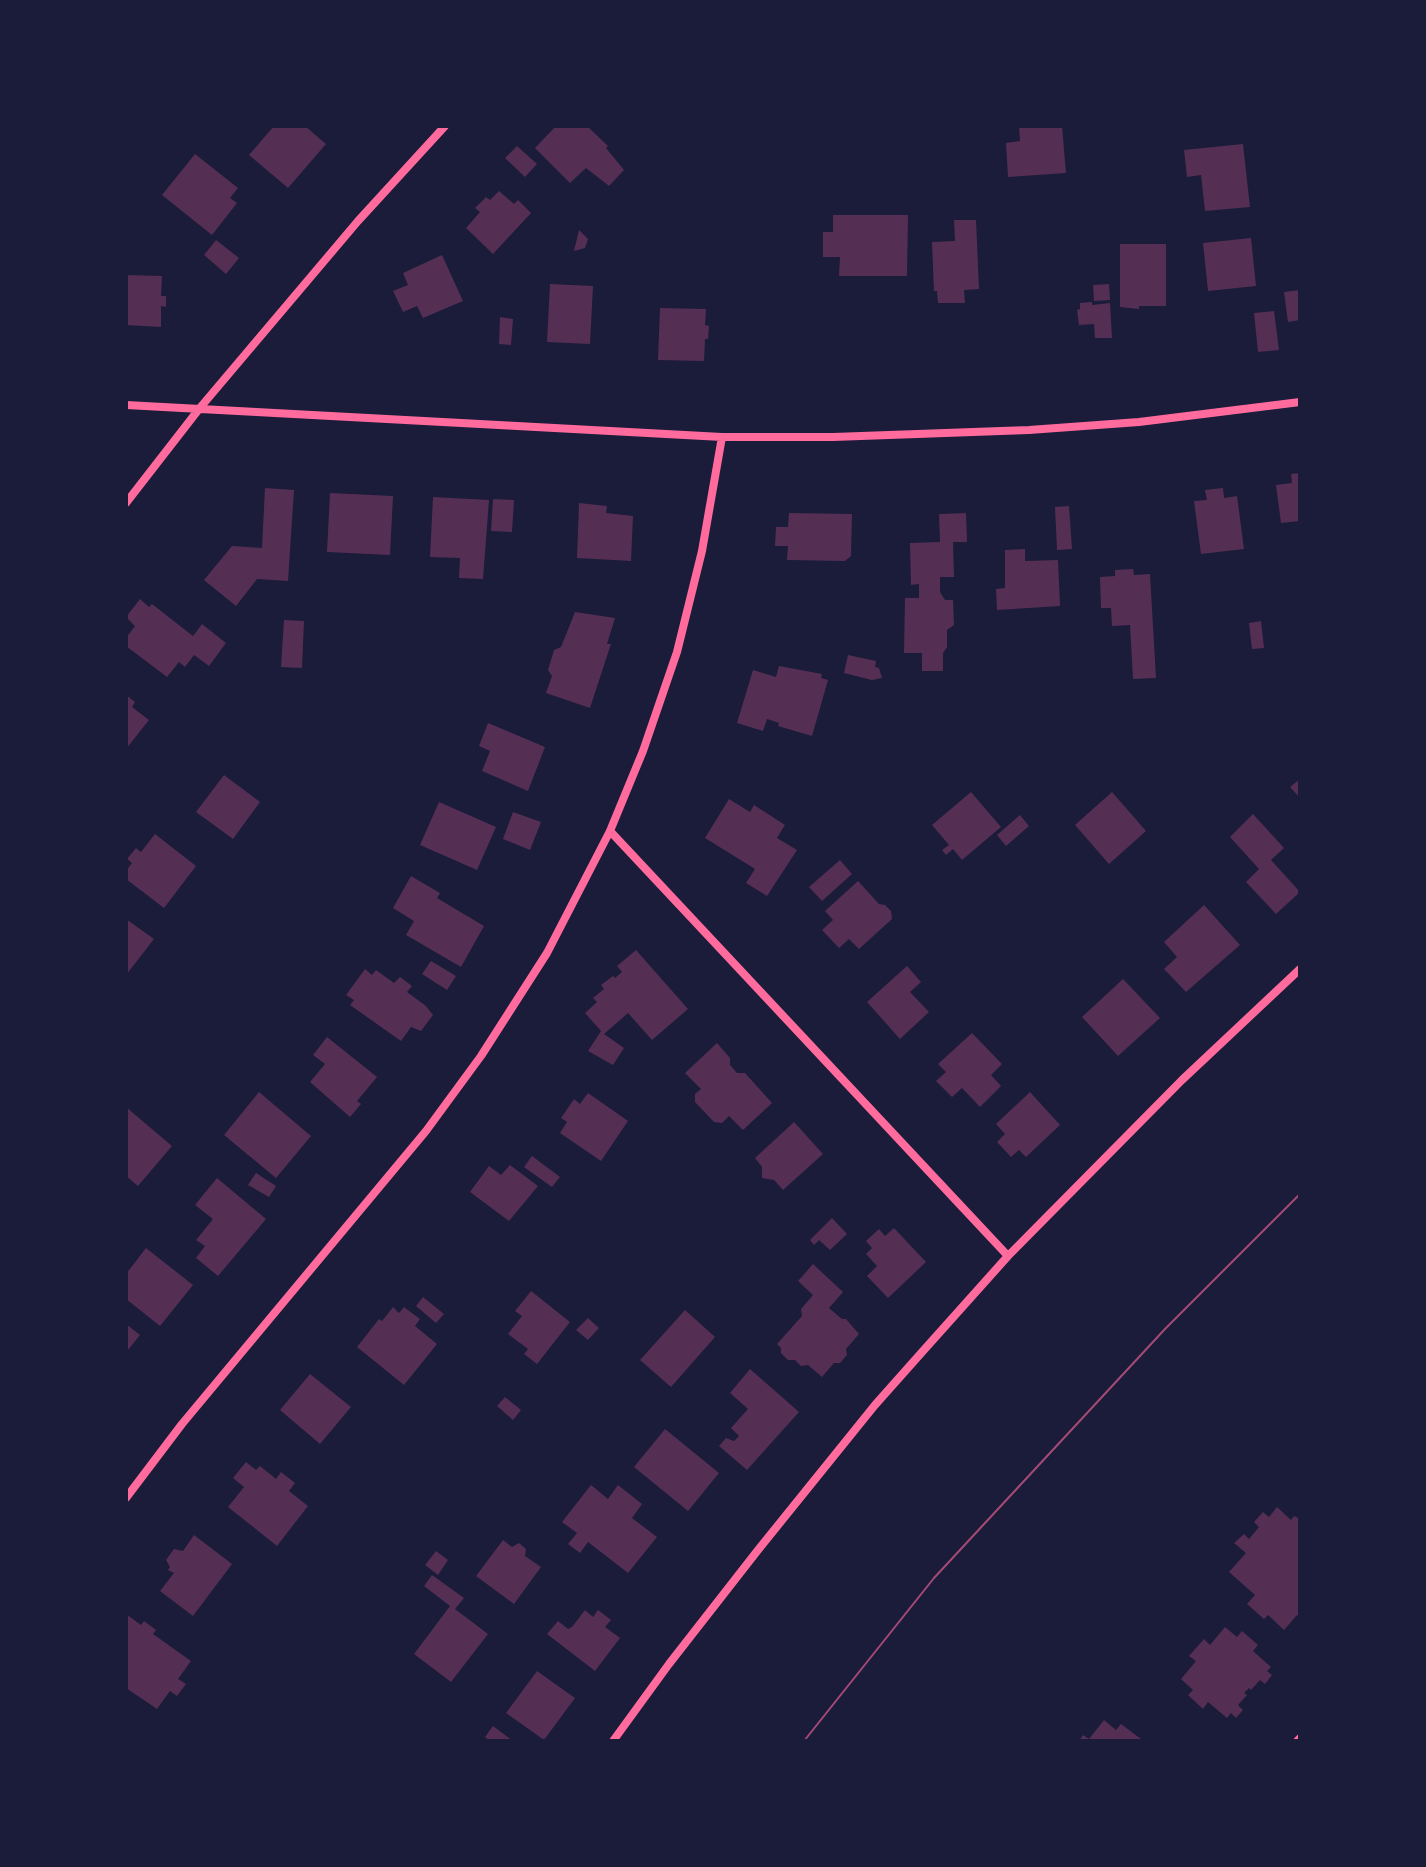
<!DOCTYPE html>
<style>
body{margin:0}
#map{position:relative;width:1426px;height:1867px;overflow:hidden;background:#1b1b3a;font-family:Helvetica,sans-serif}
canvas{display:block}
.frame{position:absolute;inset:0;border:128px solid #1b1b3a;pointer-events:none}
</style>
<div id="map">
<canvas width="1426" height="1867"></canvas>
<div class="frame"></div>
</div>
<script>
const ctx = document.querySelector('canvas').getContext('2d');
ctx.lineJoin = 'round';
function paint(path, color) { ctx.fillStyle = color; ctx.fill(path, 'evenodd'); }
const poly = rows => new Path2D(rows.map(r => 'M' + r).join(''));
function strokePath(path, color, width, dash) { ctx.strokeStyle = color; ctx.lineWidth = width; ctx.lineCap = dash ? 'butt' : 'round'; ctx.setLineDash(dash || []); ctx.stroke(path); }
const building = poly([
 [274,126,305,126,326,144,288,188,249,155],
 [556,126,587,126,608,146,606,148,624,170,609,186,586,168,570,183,535,148],
 [1019,126,1062,126,1066,173,1008,177,1006,143,1020,141],
 [1243,144,1250,207,1205,211,1201,175,1187,177,1184,150],
 [517,146,537,164,525,177,505,158],
 [195,154,238,188,230,198,237,203,212,235,162,195],
 [499,191,514,204,518,200,531,213,493,254,466,228,480,212,475,208,486,197,490,200],
 [833,215,908,215,907,276,839,276,840,257,823,257,823,232,833,232],
 [954,220,976,220,979,289,964,290,965,303,938,303,937,291,934,291,932,242,955,241],
 [579,230,588,239,585,248,574,251],
 [1251,238,1256,286,1208,291,1203,243],
 [216,240,239,258,226,274,204,255],
 [1120,244,1166,244,1166,306,1139,306,1139,309,1120,307],
 [442,255,463,301,423,318,417,306,403,312,393,291,408,285,403,273],
 [126,275,162,276,161,296,166,296,166,307,161,306,161,327,126,325],
 [550,284,593,286,590,344,547,342],
 [1109,284,1110,300,1094,301,1093,285],
 [1300,290,1300,320,1288,322,1284,292],
 [1092,302,1092,305,1110,303,1112,338,1095,338,1094,324,1079,325,1077,310,1080,309,1080,303],
 [660,308,706,309,705,325,709,326,708,339,705,339,704,361,658,360],
 [1274,311,1279,350,1258,352,1254,313],
 [500,317,513,319,511,345,499,344],
 [1300,473,1300,521,1281,523,1276,485,1292,483,1291,474],
 [265,488,294,490,288,581,257,579,236,606,204,580,232,546,262,548],
 [1223,488,1224,498,1237,496,1244,549,1201,554,1194,501,1207,500,1205,490],
 [330,493,393,496,390,555,327,552],
 [433,497,489,500,483,579,459,578,460,558,430,557],
 [493,499,514,500,512,532,491,531],
 [579,503,607,506,606,513,633,516,631,561,577,558],
 [1069,506,1072,549,1057,550,1055,507],
 [789,513,852,514,851,556,845,561,787,560,788,546,775,546,776,527,788,527],
 [966,513,967,542,953,542,954,577,940,577,940,592,945,600,953,600,954,625,947,630,947,647,943,653,943,671,922,671,922,653,904,653,905,598,919,598,919,584,911,585,910,543,940,542,939,514],
 [1025,549,1025,561,1058,560,1060,606,997,610,996,589,1005,588,1005,550],
 [1133,569,1134,575,1150,574,1156,678,1133,679,1130,625,1112,626,1111,608,1101,608,1100,577,1115,576,1115,570],
 [140,599,149,607,152,604,193,636,202,624,226,643,209,666,194,655,185,667,179,662,167,677,126,646,126,638,135,626,126,617],
 [575,612,615,618,607,644,611,644,590,708,546,693,552,676,548,670,554,650,561,647],
 [284,620,304,621,302,668,281,667],
 [1261,621,1264,648,1252,649,1249,623],
 [848,655,876,661,875,667,879,668,882,678,872,680,844,673],
 [779,666,822,674,821,678,828,680,812,736,778,726,779,723,767,719,763,731,737,723,753,670,776,677],
 [126,695,135,702,132,707,149,720,126,749],
 [488,723,545,747,528,791,482,771,490,751,479,746],
 [224,775,260,802,233,839,196,812],
 [1300,779,1300,798,1290,787],
 [971,792,1001,827,962,860,953,849,946,855,942,850,949,845,932,825],
 [1112,792,1146,831,1109,864,1075,825],
 [729,799,750,812,754,805,785,825,777,838,797,850,767,896,746,883,755,869,705,838],
 [439,802,496,827,477,870,420,845],
 [513,812,541,822,530,850,503,839],
 [1253,814,1284,848,1271,860,1300,892,1276,914,1246,882,1259,869,1230,837],
 [1020,815,1029,826,1006,846,997,835],
 [155,834,196,866,164,908,126,879,126,871,132,863,127,859,136,848,141,852],
 [840,860,852,874,822,901,809,887],
 [411,876,440,893,437,898,484,926,461,967,406,935,414,921,393,908],
 [858,881,879,904,885,905,891,911,892,919,859,949,849,939,839,948,822,930,833,920,825,911],
 [1204,905,1240,945,1186,992,1164,969,1177,957,1164,942],
 [126,919,154,939,126,975],
 [636,950,688,1009,652,1040,628,1013,604,1034,624,1048,613,1065,588,1051,601,1031,585,1013,597,1002,593,998,604,989,601,985,613,976,615,978,622,972,617,966],
 [431,961,456,976,447,990,422,974],
 [907,966,921,982,910,992,929,1012,900,1039,867,1002],
 [365,969,372,975,376,970,394,983,400,977,412,986,407,992,426,1006,433,1015,421,1031,411,1027,401,1041,350,1005,354,1000,346,995],
 [1123,979,1160,1018,1118,1056,1082,1017],
 [972,1033,1002,1064,991,1075,1001,1086,980,1107,962,1088,952,1097,936,1081,946,1072,938,1064],
 [327,1037,377,1077,357,1101,361,1104,350,1117,310,1082,325,1064,313,1055],
 [717,1043,730,1058,730,1065,737,1073,745,1073,772,1103,743,1130,729,1116,722,1123,714,1122,695,1102,695,1094,701,1089,685,1073],
 [259,1092,311,1136,276,1178,224,1135],
 [1030,1092,1060,1125,1026,1157,1019,1150,1011,1157,997,1142,1005,1134,996,1124],
 [588,1093,628,1121,601,1161,560,1133,567,1122,561,1118,574,1099,580,1104],
 [126,1107,172,1146,138,1186,126,1176],
 [794,1122,823,1154,783,1190,774,1180,762,1178,762,1167,755,1158],
 [532,1156,560,1177,552,1187,524,1167],
 [510,1165,538,1186,509,1221,470,1192,489,1166,501,1175],
 [256,1173,276,1186,269,1197,248,1185],
 [217,1178,266,1219,218,1276,196,1258,205,1246,196,1240,213,1219,195,1205],
 [832,1218,847,1234,830,1250,819,1240,814,1245,810,1240],
 [894,1228,926,1262,888,1298,867,1276,877,1266,866,1254,872,1248,866,1241,879,1229,885,1236],
 [146,1248,193,1285,160,1326,126,1299,126,1274],
 [813,1264,843,1292,829,1308,842,1319,846,1319,859,1334,846,1349,847,1355,840,1363,834,1363,822,1377,808,1365,801,1366,795,1360,788,1360,781,1353,781,1348,777,1344,802,1316,801,1309,813,1295,798,1281],
 [531,1291,570,1322,537,1364,524,1354,528,1349,508,1334,522,1316,515,1311],
 [423,1297,444,1314,436,1323,416,1306],
 [393,1307,399,1313,404,1307,420,1319,415,1326,437,1344,404,1385,357,1347,379,1319,382,1321],
 [685,1310,715,1337,671,1387,640,1360],
 [588,1318,599,1328,588,1340,576,1330],
 [126,1324,140,1335,128,1350,126,1349],
 [750,1369,799,1412,747,1470,719,1446,726,1438,734,1441,739,1436,731,1428,748,1409,730,1393],
 [310,1374,351,1407,320,1444,280,1410],
 [505,1397,521,1410,513,1420,497,1406],
 [665,1429,719,1473,688,1511,634,1467],
 [246,1462,256,1470,260,1466,276,1479,281,1472,295,1483,289,1491,308,1506,277,1546,228,1507,244,1487,233,1478],
 [591,1485,608,1499,618,1485,642,1504,632,1518,657,1537,628,1573,588,1542,580,1553,568,1544,577,1533,562,1522],
 [1277,1507,1291,1520,1294,1516,1300,1519,1300,1618,1297,1615,1284,1630,1268,1615,1264,1619,1247,1604,1255,1595,1229,1572,1246,1553,1234,1543,1244,1534,1249,1539,1259,1527,1254,1522,1263,1512,1269,1517],
 [194,1535,232,1564,193,1616,160,1591,174,1573,168,1570,170,1567,166,1560,174,1549,183,1551],
 [503,1540,512,1547,519,1543,526,1549,525,1556,541,1567,514,1604,476,1576],
 [436,1551,448,1560,438,1575,425,1565],
 [432,1575,464,1598,455,1609,488,1634,451,1682,414,1654,450,1606,424,1586],
 [585,1610,593,1617,598,1610,611,1620,605,1627,620,1638,595,1671,547,1634,558,1621,568,1629,572,1627],
 [126,1614,141,1625,144,1621,156,1630,153,1634,191,1661,178,1679,186,1684,177,1696,170,1691,157,1709,126,1688],
 [1225,1627,1237,1637,1242,1631,1258,1645,1253,1651,1271,1667,1267,1671,1272,1675,1265,1684,1260,1680,1251,1690,1249,1688,1244,1693,1247,1695,1238,1705,1243,1710,1236,1718,1231,1713,1227,1718,1208,1702,1203,1709,1188,1695,1193,1690,1181,1679,1196,1661,1189,1656,1204,1639,1210,1645],
 [537,1671,575,1698,544,1740,506,1713],
 [1104,1720,1116,1730,1121,1724,1141,1739,1139,1741,1079,1741,1083,1735,1089,1739],
 [493,1726,513,1741,490,1741,485,1737]
]);
const minor = poly([
 [126,405,722,437,833,437,1029,430,1139,422,1300,402],
 [126,503,199,409,358,221,445,126],
 [610,831,1008,1256],
 [126,1498,182,1424,426,1131,481,1056,547,953,610,831,643,751,677,652,702,551,722,437],
 [613,1741,669,1664,758,1550,875,1405,923,1351,1008,1256,1182,1080,1300,969],
 [1297,1741,1300,1738]
]);
const tram = poly([
 [804,1741,934,1578,1165,1329,1300,1194]
]);
paint(building, '#542f53');
strokePath(minor, '#ff6b9d', 8);
strokePath(tram, '#a44b75', 2);
</script>
